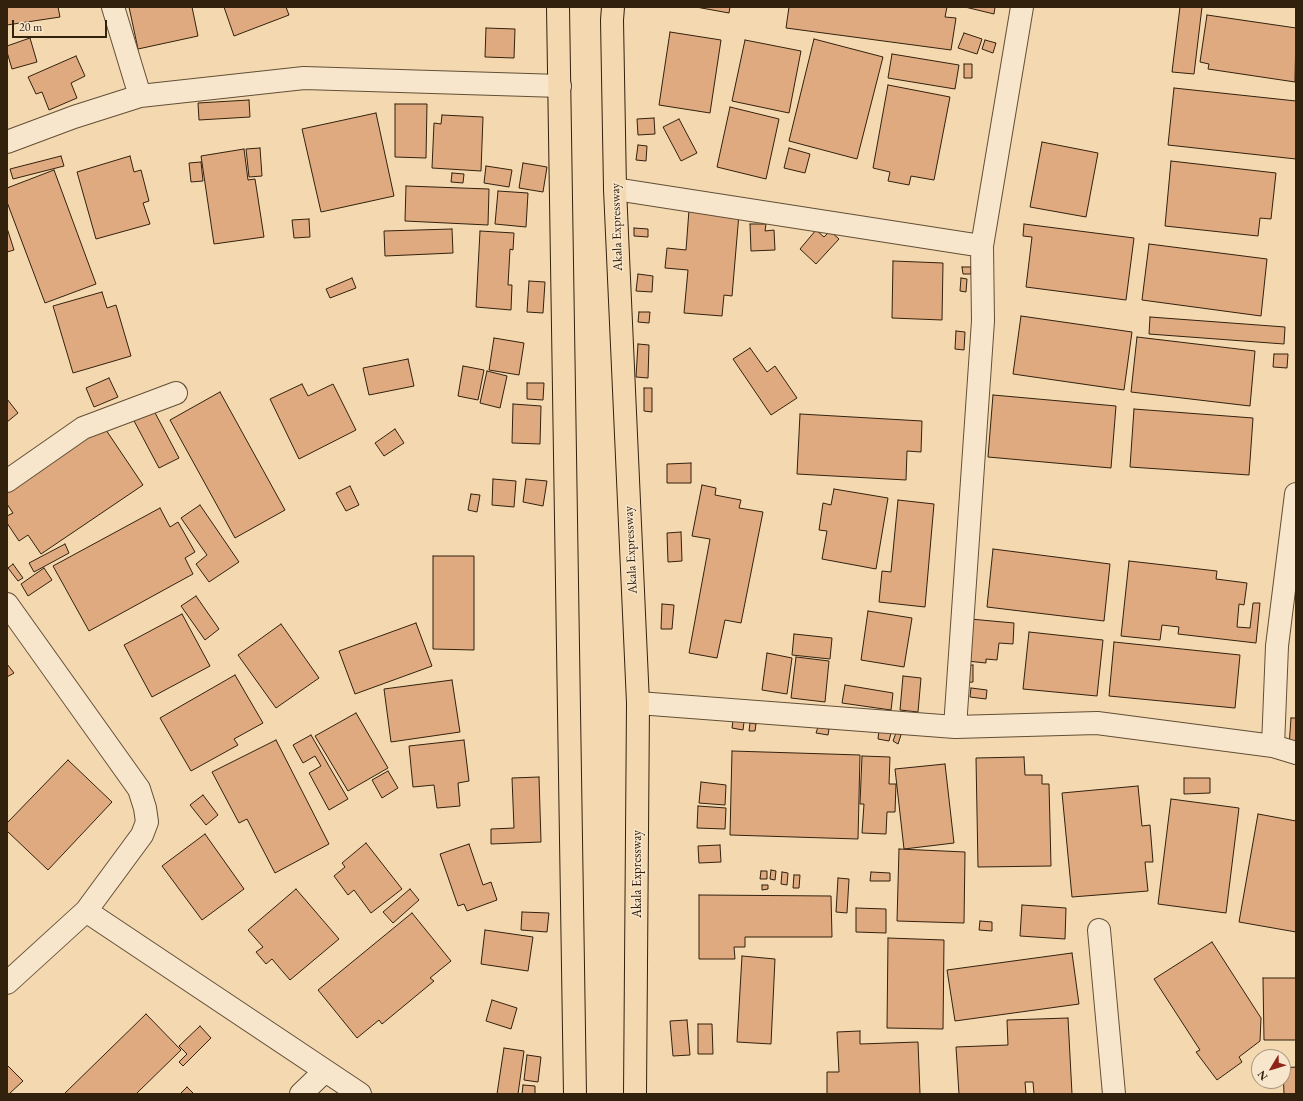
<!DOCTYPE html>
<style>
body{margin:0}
#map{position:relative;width:1303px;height:1101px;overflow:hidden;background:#f4d8b0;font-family:"EB Garamond",serif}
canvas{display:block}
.frame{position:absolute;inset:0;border:8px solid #32210d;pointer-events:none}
.north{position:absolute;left:1251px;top:1049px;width:40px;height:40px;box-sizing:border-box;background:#f8e6cc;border:1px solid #a99780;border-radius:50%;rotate:232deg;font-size:11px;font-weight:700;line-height:16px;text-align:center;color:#32210d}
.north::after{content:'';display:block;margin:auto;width:14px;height:18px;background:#8f2418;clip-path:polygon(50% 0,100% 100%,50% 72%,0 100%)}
.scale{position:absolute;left:12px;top:20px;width:95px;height:18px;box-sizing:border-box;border:2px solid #32210d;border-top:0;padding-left:5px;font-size:12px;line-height:14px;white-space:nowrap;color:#32210d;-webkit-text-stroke:3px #f8e6cc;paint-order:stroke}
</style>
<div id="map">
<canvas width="1303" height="1101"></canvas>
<div class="frame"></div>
<div class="north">N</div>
<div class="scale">20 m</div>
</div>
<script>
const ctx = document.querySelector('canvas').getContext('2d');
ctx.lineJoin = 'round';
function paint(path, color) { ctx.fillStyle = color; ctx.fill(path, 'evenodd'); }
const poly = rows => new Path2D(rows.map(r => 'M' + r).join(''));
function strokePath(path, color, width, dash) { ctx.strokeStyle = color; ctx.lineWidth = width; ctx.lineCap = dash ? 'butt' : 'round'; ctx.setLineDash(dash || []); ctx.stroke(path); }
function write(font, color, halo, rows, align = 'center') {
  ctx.font = font + ' "EB Garamond",serif'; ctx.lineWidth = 3; ctx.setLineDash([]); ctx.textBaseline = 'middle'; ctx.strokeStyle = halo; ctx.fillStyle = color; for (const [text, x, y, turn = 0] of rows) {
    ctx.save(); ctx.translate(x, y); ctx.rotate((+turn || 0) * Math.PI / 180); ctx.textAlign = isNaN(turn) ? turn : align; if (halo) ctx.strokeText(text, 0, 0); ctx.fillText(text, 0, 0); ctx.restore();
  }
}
const building = poly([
 [7,7,58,7,60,17,7,25,7,7],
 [129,7,192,7,198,36,138,49,129,7],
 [224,7,286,7,289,15,234,36,224,7],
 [696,7,730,7,729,13,696,7],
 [789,7,947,7,945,17,956,18,951,50,786,28,789,7],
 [965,7,995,7,994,14,965,7],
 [1180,7,1202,7,1194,74,1172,72,1180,7],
 [1207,15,1296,28,1295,82,1208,69,1209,64,1200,62,1207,15],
 [486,28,515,29,514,58,485,57,486,28],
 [670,32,721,40,710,113,659,105,670,32],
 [964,33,982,39,977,54,958,48,964,33],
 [30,38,37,62,12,69,7,52,7,46,30,38],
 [814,39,883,57,857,159,789,141,814,39],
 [745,40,801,51,789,113,732,101,745,40],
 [985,40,996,43,993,53,982,49,985,40],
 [892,54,959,65,955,89,888,78,892,54],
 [76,56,85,76,71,83,77,98,49,110,42,92,36,94,28,77,76,56],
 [964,64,972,64,972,78,964,78,964,64],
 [888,85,950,97,934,180,911,176,909,185,888,181,890,172,873,168,888,85],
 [1174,88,1296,101,1296,159,1168,145,1174,88],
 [249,100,250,117,199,120,198,103,249,100],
 [395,104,427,104,426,158,395,157,395,104],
 [730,107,779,119,766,179,717,167,730,107],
 [376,113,394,196,321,212,302,129,376,113],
 [442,115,483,117,481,171,432,168,434,123,441,124,442,115],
 [654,118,655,134,638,135,637,119,654,118],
 [679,119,697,153,681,161,663,127,679,119],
 [1042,142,1098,153,1086,217,1030,207,1042,142],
 [638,145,647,146,646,161,636,160,638,145],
 [260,148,262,176,249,177,246,149,260,148],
 [789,148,810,154,805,173,784,168,789,148],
 [244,149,248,180,255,179,264,237,214,244,201,156,244,149],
 [61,156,64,166,13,179,10,169,61,156],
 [130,156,134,172,141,170,149,201,143,203,150,224,96,239,77,172,130,156],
 [1171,161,1276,173,1271,219,1260,218,1258,236,1165,226,1171,161],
 [201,162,203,181,191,182,189,163,201,162],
 [523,163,547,167,543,192,519,188,523,163],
 [486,166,512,170,509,187,484,183,486,166],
 [54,170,96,284,45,303,7,202,7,188,54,170],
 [452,173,464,174,463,183,451,182,452,173],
 [406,186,489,189,488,225,405,221,406,186],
 [498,191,528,193,526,227,495,224,498,191],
 [689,210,739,214,732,296,724,295,722,316,684,313,688,270,665,268,667,248,686,250,689,210],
 [309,219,310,237,294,238,292,220,309,219],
 [750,224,766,224,765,231,774,230,775,250,751,251,750,224],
 [1024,224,1134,238,1126,300,1026,287,1032,237,1023,236,1024,224],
 [7,228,14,250,7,252,7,228],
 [634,228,648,229,648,237,634,236,634,228],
 [452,229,453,253,385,256,384,231,452,229],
 [816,230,824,237,830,231,839,239,816,264,800,249,816,230],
 [480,231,514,233,513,250,510,249,508,285,512,285,511,310,476,307,480,231],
 [1149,244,1267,259,1261,316,1142,300,1149,244],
 [893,261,943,263,942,320,892,318,893,261],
 [962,267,971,267,971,274,963,274,962,267],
 [638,274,653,276,652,292,636,291,638,274],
 [352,278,356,288,330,298,326,289,352,278],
 [961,278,967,279,966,292,960,291,961,278],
 [529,281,545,282,543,313,527,312,529,281],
 [102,292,107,308,116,305,131,356,73,373,53,306,102,292],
 [639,312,650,312,649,323,638,322,639,312],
 [1021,316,1132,332,1124,390,1013,374,1021,316],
 [1150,317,1285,327,1284,344,1149,334,1150,317],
 [956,331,965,332,964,350,955,349,956,331],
 [1137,337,1255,351,1250,406,1131,392,1137,337],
 [494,338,524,343,519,375,489,370,494,338],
 [638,344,649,345,648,378,636,377,638,344],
 [750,348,767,372,775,366,797,398,771,415,733,359,750,348],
 [1274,354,1288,354,1287,368,1273,367,1274,354],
 [408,359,414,386,369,395,363,368,408,359],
 [463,366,484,370,478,400,458,396,463,366],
 [487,371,507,376,500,408,480,403,487,371],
 [109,378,118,397,94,407,86,388,109,378],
 [527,383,544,383,543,400,527,399,527,383],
 [302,384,308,396,333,384,356,430,299,459,270,399,302,384],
 [644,388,652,388,652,412,644,411,644,388],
 [220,392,285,510,235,538,170,420,220,392],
 [993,395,1116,406,1111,468,988,457,993,395],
 [7,399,18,413,7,422,7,399],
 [513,404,541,406,540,444,512,443,513,404],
 [153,409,179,458,159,468,133,419,153,409],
 [1134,409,1253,418,1249,475,1130,467,1134,409],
 [800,414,922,421,921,452,907,451,906,480,797,474,800,414],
 [104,427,143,485,41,554,28,535,19,541,7,523,7,516,13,513,7,504,7,492,104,427],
 [395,429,404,443,384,456,375,443,395,429],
 [691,463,691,483,667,483,667,464,691,463],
 [493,479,516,481,514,507,492,505,493,479],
 [526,479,547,481,543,506,523,502,526,479],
 [702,485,716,488,715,495,741,500,739,508,763,512,741,623,725,620,717,658,689,653,710,539,692,536,702,485],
 [350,486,359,505,346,511,336,493,350,486],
 [834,489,888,498,876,569,822,559,827,531,819,530,823,503,831,505,834,489],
 [471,494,480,495,477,512,468,510,471,494],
 [898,500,934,504,925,607,879,602,882,571,891,572,898,500],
 [200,505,239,562,209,582,196,564,207,555,181,518,200,505],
 [160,508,170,527,178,522,195,552,185,558,193,574,89,631,53,566,160,508],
 [681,532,682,561,668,562,667,533,681,532],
 [65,544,69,553,34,572,29,563,65,544],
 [993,549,1110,564,1104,621,987,607,993,549],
 [433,556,474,556,474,650,433,649,433,556],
 [1129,561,1217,571,1216,579,1247,583,1244,605,1239,604,1237,627,1250,628,1253,603,1260,603,1256,643,1178,634,1179,627,1162,625,1160,640,1121,636,1129,561],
 [13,564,23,578,18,581,8,568,13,564],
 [44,568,52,580,28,596,21,584,44,568],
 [196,596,219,629,205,640,181,606,196,596],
 [662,604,674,605,672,629,661,629,662,604],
 [868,611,912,618,904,667,861,660,868,611],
 [182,614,210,666,152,697,124,645,182,614],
 [970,619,1014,623,1013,644,999,643,997,660,986,659,986,663,967,661,970,619],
 [416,623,432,666,355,694,339,651,416,623],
 [281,624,319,678,276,708,238,655,281,624],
 [1029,632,1103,640,1097,696,1023,689,1029,632],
 [794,634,832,638,830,659,792,655,794,634],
 [1114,642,1240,655,1235,708,1109,696,1114,642],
 [767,653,792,658,787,694,762,690,767,653],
 [796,657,829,661,825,702,791,698,796,657],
 [7,664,14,673,7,677,7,664],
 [973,665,973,682,961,683,960,666,973,665],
 [235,675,263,723,234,739,238,745,191,771,160,718,235,675],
 [903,676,921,678,918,712,900,710,903,676],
 [452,680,460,732,391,742,384,689,452,680],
 [845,685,893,693,891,710,842,703,845,685],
 [971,688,987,690,986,699,970,697,971,688],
 [356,713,388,768,348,791,315,736,356,713],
 [1291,718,1296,718,1296,747,1289,747,1291,718],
 [733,720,744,722,743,730,732,728,733,720],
 [750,723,756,724,755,731,749,731,750,723],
 [818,727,829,729,828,735,816,733,818,727],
 [879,730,891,733,889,741,878,739,879,730],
 [896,733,901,735,898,744,893,741,896,733],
 [311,735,348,799,329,810,309,773,321,766,315,756,303,763,293,745,311,735],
 [276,740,329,844,275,873,247,819,239,823,212,772,276,740],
 [464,740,469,781,458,783,460,806,437,808,434,785,413,787,409,746,464,740],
 [732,751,860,755,858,839,730,835,732,751],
 [862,756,890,757,889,784,896,784,895,812,887,812,886,834,862,833,864,804,860,804,862,756],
 [1024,757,1025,775,1042,775,1042,784,1049,784,1051,866,978,867,976,758,1024,757],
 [68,760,112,802,48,870,7,831,7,823,68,760],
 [945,764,954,843,904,849,895,769,945,764],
 [388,771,398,788,382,798,372,780,388,771],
 [539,777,541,842,491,844,491,829,514,828,512,778,539,777],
 [1184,778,1210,778,1210,793,1184,794,1184,778],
 [701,782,726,785,725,805,699,803,701,782],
 [1138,786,1142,826,1150,825,1153,862,1145,862,1148,891,1072,897,1062,793,1138,786],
 [203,795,218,815,206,825,190,805,203,795],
 [1171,799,1239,808,1226,913,1158,904,1171,799],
 [698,806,726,808,725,829,697,828,698,806],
 [1258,814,1296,821,1296,932,1239,922,1258,814],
 [205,834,244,889,202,920,162,866,205,834],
 [366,843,402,889,371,913,354,890,348,895,334,876,345,867,342,863,366,843],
 [469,844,483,885,491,882,497,900,467,911,464,904,458,906,440,854,469,844],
 [720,845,721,862,699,863,698,846,720,845],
 [899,849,965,852,964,923,897,921,899,849],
 [771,870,776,871,775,880,770,879,771,870],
 [761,871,767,871,767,879,760,879,761,871],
 [782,872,788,873,787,885,781,884,782,872],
 [871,872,890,873,890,881,870,881,871,872],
 [794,875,800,875,799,888,793,888,794,875],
 [838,878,849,879,847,913,836,912,838,878],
 [762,885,768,885,768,889,762,890,762,885],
 [296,889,339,939,290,980,272,959,266,964,256,952,263,947,248,930,296,889],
 [410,889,419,900,393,923,383,912,410,889],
 [699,895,831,896,832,937,745,937,745,947,734,947,735,959,699,959,699,895],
 [1022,905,1066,908,1065,939,1020,936,1022,905],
 [856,908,886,909,886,933,856,932,856,908],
 [522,912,549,913,547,932,521,930,522,912],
 [412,913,451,961,430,978,434,981,382,1024,379,1020,357,1038,318,990,412,913],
 [980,921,992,922,992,931,979,930,980,921],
 [485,930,533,937,528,971,481,964,485,930],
 [888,938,944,940,943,1029,887,1028,888,938],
 [1212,942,1261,1018,1260,1041,1239,1057,1242,1062,1217,1080,1196,1052,1200,1050,1154,979,1212,942],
 [1072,953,1079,1004,955,1021,947,970,1072,953],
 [742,956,775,959,771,1044,737,1042,742,956],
 [1263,978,1296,978,1296,1040,1264,1040,1263,978],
 [492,1000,517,1008,511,1029,486,1021,492,1000],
 [146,1014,181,1050,136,1094,64,1094,146,1014],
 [1068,1018,1072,1094,1034,1094,1033,1082,1025,1082,1026,1094,959,1094,956,1047,1008,1045,1007,1020,1068,1018],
 [687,1020,690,1055,673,1056,670,1021,687,1020],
 [698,1024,712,1024,713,1054,698,1054,698,1024],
 [200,1026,211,1038,183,1066,179,1062,187,1054,179,1046,200,1026],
 [860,1031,860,1044,918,1042,920,1094,827,1094,827,1072,839,1072,837,1032,860,1031],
 [504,1048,524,1051,518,1094,497,1094,504,1048],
 [527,1055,541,1057,538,1082,524,1080,527,1055],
 [7,1065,23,1081,9,1094,7,1094,7,1065],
 [1296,1067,1296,1094,1284,1094,1283,1068,1296,1067],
 [523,1085,535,1086,535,1094,522,1094,523,1085],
 [187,1087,194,1094,180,1094,187,1087]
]);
const minor = poly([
 [113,7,140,96],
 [7,142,74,117,140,96,304,78,560,86],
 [615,189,982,246],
 [7,481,83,428,176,393],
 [7,604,139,789,145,808,147,822,142,835,86,911,7,983],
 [638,703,955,727,1097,723,1273,746,1296,753],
 [955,727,983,321,982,246,1022,7],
 [1273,746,1277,646,1296,494],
 [86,911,360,1094],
 [1099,930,1114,1094],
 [301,1094,325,1071]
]);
const major = poly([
 [558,7,575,1094],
 [613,7,612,20,615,189,638,703,635,1094]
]);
const streetNames = [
 ["Akala Expressway",617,227,-92],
 ["Akala Expressway",631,550,-93],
 ["Akala Expressway",637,874,-90]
];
paint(building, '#dfaa80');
strokePath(building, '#32210d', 1);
strokePath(minor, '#624f36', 24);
strokePath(major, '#32210d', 24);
strokePath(minor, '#f8e6cc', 22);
strokePath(major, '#f4d8b0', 22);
write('13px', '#32210d', '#f8e6cc', streetNames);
</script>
